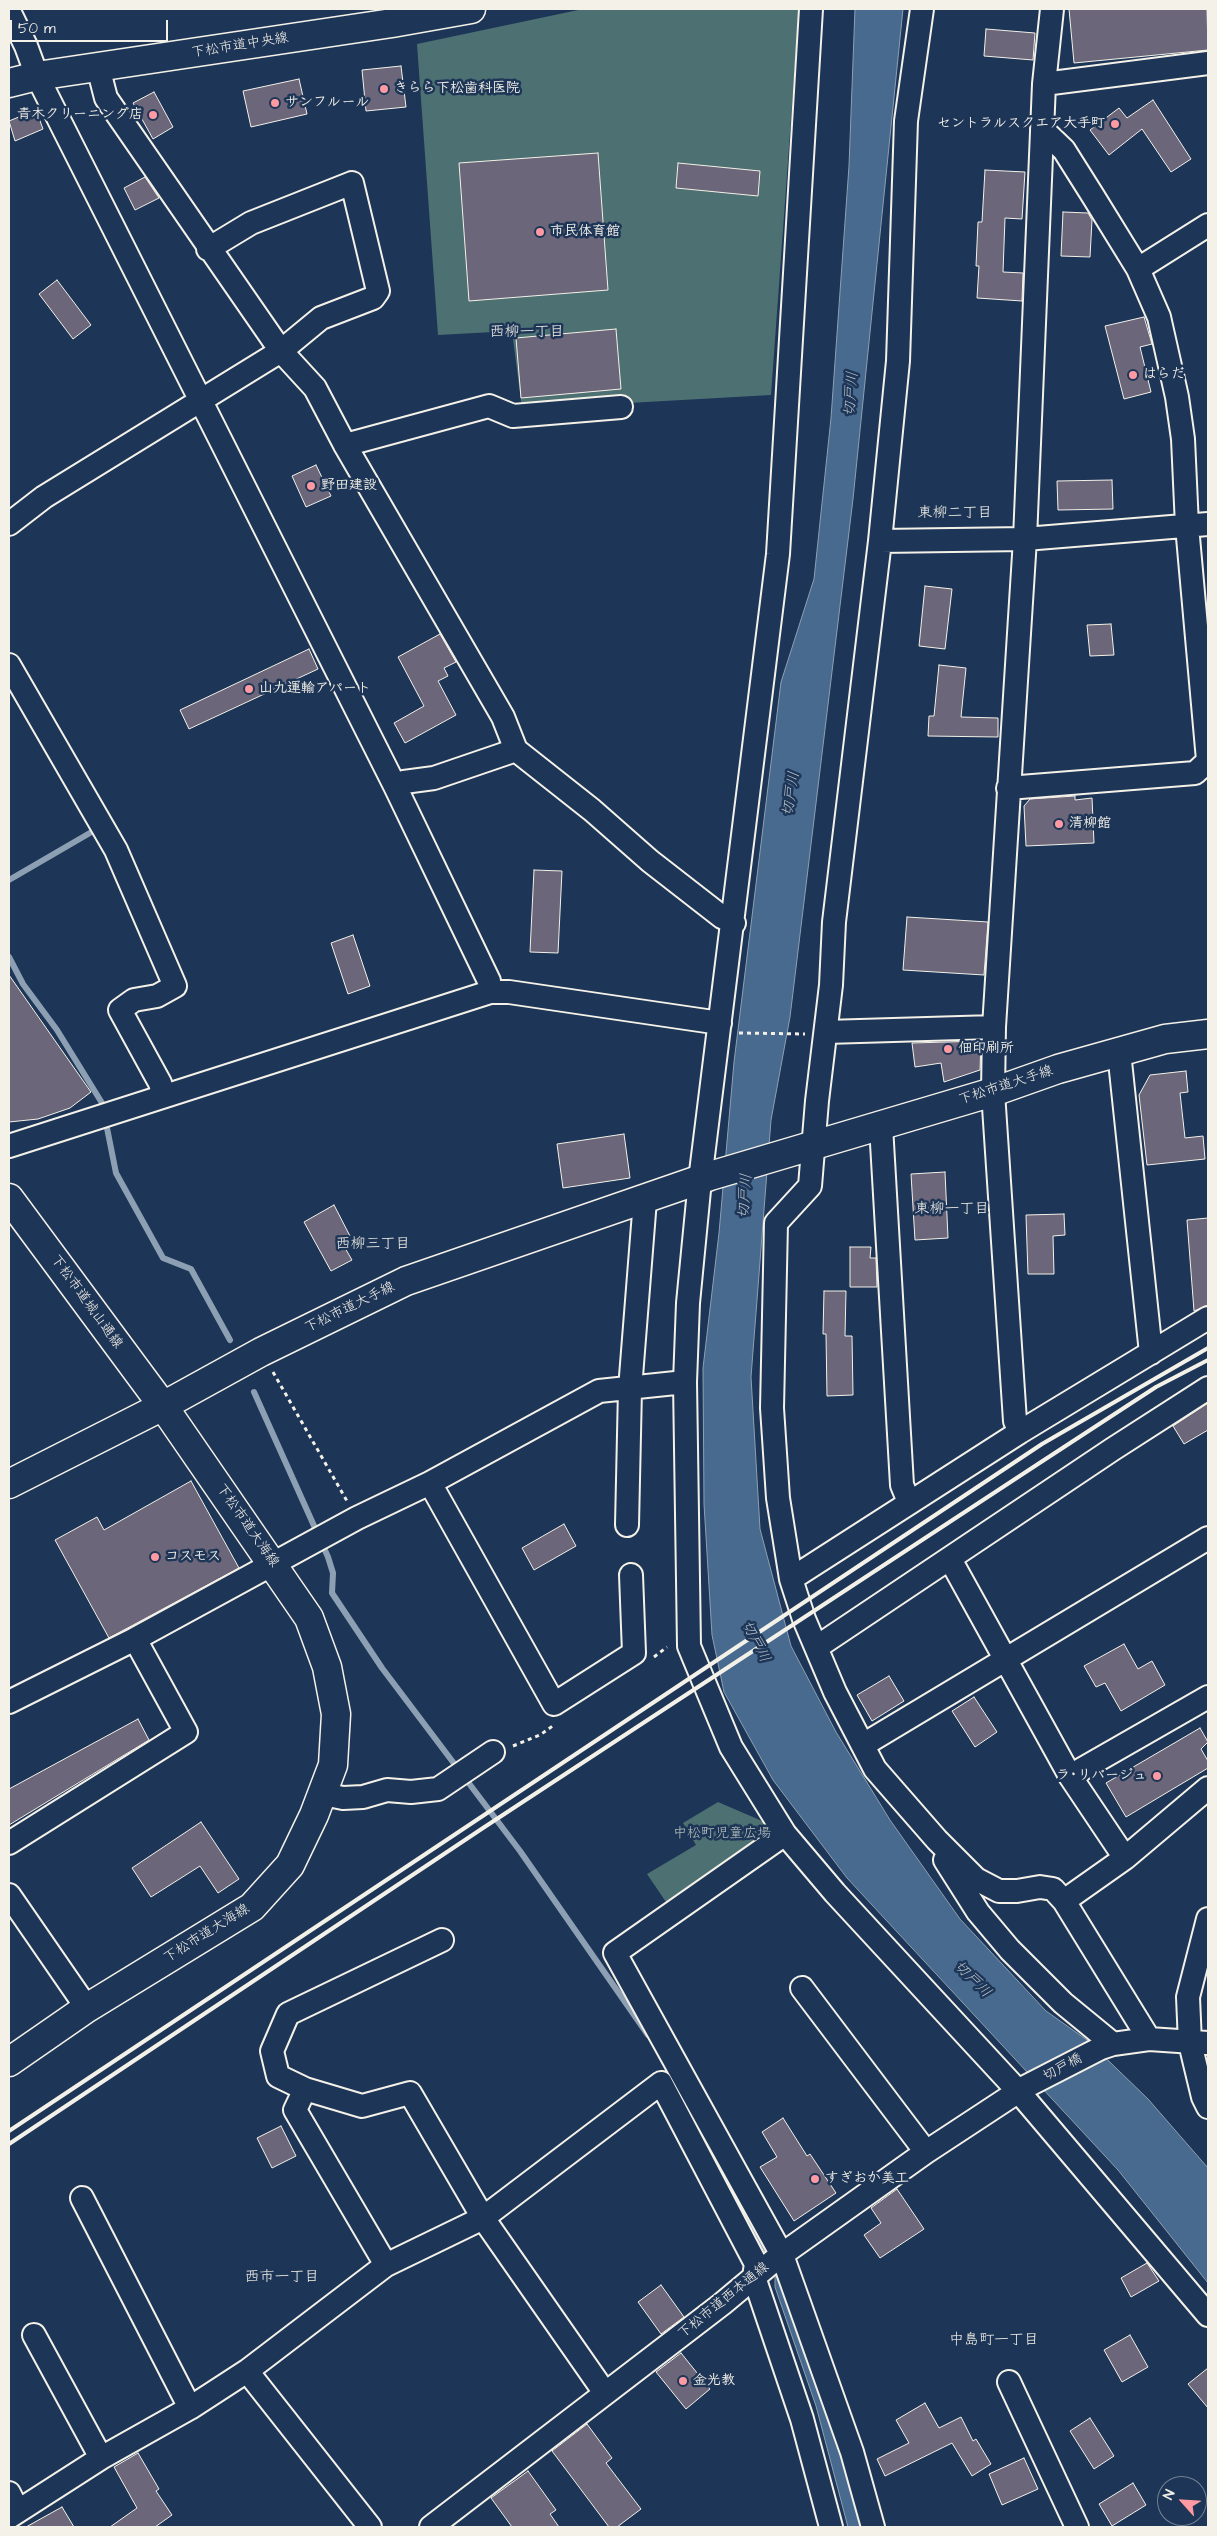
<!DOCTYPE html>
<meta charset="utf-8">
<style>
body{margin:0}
#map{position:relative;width:1217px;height:2536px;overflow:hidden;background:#1d3557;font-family:"Architects Daughter",sans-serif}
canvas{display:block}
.frame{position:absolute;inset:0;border:10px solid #f4f1e8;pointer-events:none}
.north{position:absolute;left:1157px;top:2476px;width:50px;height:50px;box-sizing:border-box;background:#1d3557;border:1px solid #738091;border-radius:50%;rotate:296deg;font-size:14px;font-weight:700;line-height:20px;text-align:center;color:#f4f1e8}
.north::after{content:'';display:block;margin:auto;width:18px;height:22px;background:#ff9aa2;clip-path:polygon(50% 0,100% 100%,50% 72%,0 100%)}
.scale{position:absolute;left:10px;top:20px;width:158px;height:22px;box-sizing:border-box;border:2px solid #f4f1e8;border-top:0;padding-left:6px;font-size:15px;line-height:18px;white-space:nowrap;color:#f4f1e8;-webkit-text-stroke:4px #1d3557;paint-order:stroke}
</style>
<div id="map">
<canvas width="1217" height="2536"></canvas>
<div class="frame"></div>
<div class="north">N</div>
<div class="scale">50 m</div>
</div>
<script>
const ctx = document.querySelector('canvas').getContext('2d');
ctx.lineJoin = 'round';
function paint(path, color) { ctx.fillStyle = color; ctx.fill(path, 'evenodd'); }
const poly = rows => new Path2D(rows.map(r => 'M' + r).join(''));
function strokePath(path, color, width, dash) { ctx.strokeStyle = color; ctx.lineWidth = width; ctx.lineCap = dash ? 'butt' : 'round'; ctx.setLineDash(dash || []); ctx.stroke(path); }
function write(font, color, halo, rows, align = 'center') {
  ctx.font = font + ' "Architects Daughter","Klee One",sans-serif'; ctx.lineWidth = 5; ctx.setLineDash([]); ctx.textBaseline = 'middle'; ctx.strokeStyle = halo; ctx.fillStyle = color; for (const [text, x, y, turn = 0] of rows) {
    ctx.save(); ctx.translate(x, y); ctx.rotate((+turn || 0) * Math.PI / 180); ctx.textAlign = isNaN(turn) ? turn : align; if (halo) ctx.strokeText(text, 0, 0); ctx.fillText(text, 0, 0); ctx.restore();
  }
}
const green = poly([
 [583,9,799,9,771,395,522,409,512,331,438,335,417,44],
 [718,1802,769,1824,765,1839,668,1905,647,1874,696,1845,683,1823]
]);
const water = poly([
 [855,9,903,9,853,499,790,1017,771,1120,751,1377,760,1529,791,1646,836,1732,890,1820,960,1919,1046,2011,1087,2040,1148,2099,1208,2168,1208,2283,1118,2170,847,1878,773,1780,724,1692,712,1635,704,1504,703,1368,719,1233,734,1062,781,682,814,579,831,418,849,166,855,9],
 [775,2273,784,2278,842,2457,861,2527,848,2527,816,2406,775,2287,775,2273]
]);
const stream = poly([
 [9,880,95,830,93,827],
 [9,957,23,984,57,1030,102,1103,116,1173,163,1258,191,1269,230,1340],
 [254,1392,328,1557,333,1573,332,1593,382,1668,520,1851,648,2035],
 [679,2092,768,2260]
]);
const building = poly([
 [1069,9,1207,9,1208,50,1074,63,1069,9],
 [986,29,1035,33,1033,60,984,56,986,29],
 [401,66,406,107,366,111,362,70,401,66],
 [299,79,307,114,251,127,243,91,299,79],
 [154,92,173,127,153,139,133,103,154,92],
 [1153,100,1191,159,1171,172,1142,129,1109,155,1090,130,1119,108,1127,118,1153,100],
 [36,110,43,129,15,141,9,121,36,110],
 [598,153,608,290,469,301,459,163,598,153],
 [678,163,760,171,758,196,676,188,678,163],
 [985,170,1025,172,1022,219,1005,218,1003,272,1023,273,1022,301,977,298,979,266,976,266,978,222,982,222,985,170],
 [145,177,159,198,135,210,124,188,145,177],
 [1063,212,1088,213,1092,220,1090,257,1061,256,1063,212],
 [57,280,91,325,73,339,39,294,57,280],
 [1144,317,1152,344,1140,347,1151,392,1124,399,1105,326,1144,317],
 [616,329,621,389,521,398,516,338,616,329],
 [316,465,331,496,306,507,292,476,316,465],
 [1112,480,1113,509,1058,510,1057,481,1112,480],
 [925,586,952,589,945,649,919,646,925,586],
 [1111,624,1114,655,1090,656,1087,625,1111,624],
 [440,634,456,662,444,668,448,676,438,681,456,715,405,743,394,723,424,706,398,657,440,634],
 [309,649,318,669,189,729,180,710,309,649],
 [939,665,966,668,961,717,998,718,998,737,928,736,929,716,934,716,939,665],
 [1075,796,1075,800,1092,798,1094,843,1026,846,1024,806,1030,799,1075,796],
 [534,870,562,871,558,953,530,952,534,870],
 [907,917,988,922,984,975,903,970,907,917],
 [353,935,370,986,348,994,331,943,353,935],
 [9,975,91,1092,70,1108,38,1119,9,1122,9,975],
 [981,1041,980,1070,944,1082,941,1063,915,1067,912,1043,981,1041],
 [1186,1071,1188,1092,1180,1093,1185,1138,1203,1136,1205,1159,1147,1165,1139,1095,1150,1075,1186,1071],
 [624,1134,630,1178,563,1188,557,1144,624,1134],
 [945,1172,948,1238,915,1240,911,1174,945,1172],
 [334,1205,350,1236,341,1241,352,1260,331,1271,304,1222,334,1205],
 [1064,1214,1065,1235,1053,1236,1054,1274,1028,1274,1026,1215,1064,1214],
 [1208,1218,1208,1305,1194,1311,1187,1220,1208,1218],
 [850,1247,871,1247,870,1258,876,1258,877,1287,850,1287,850,1247],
 [824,1291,846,1291,845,1336,852,1336,853,1395,827,1396,826,1334,823,1334,824,1291],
 [1208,1403,1208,1430,1184,1444,1173,1426,1208,1403],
 [191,1481,239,1568,109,1638,55,1540,97,1517,104,1530,191,1481],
 [564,1524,576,1546,534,1570,522,1548,564,1524],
 [1124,1644,1138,1669,1152,1661,1165,1685,1121,1711,1105,1683,1096,1687,1084,1666,1124,1644],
 [889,1676,904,1701,872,1721,857,1695,889,1676],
 [974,1697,997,1732,975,1747,952,1711,974,1697],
 [138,1719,149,1740,9,1825,9,1789,138,1719],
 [1200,1728,1208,1742,1201,1749,1208,1761,1208,1768,1126,1817,1106,1783,1200,1728],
 [201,1822,239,1879,218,1893,200,1866,151,1897,132,1868,201,1822],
 [783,2118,807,2156,810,2154,836,2193,794,2221,760,2167,777,2157,762,2132,783,2118],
 [281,2126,296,2156,272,2168,257,2138,281,2126],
 [897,2189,924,2229,880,2258,864,2235,881,2223,871,2208,897,2189],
 [1147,2263,1159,2281,1131,2297,1121,2278,1147,2263],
 [661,2285,684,2317,661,2334,638,2302,661,2285],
 [1130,2335,1148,2367,1122,2382,1104,2350,1130,2335],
 [681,2353,710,2389,686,2409,656,2372,681,2353],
 [1208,2368,1208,2408,1188,2384,1208,2368],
 [925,2403,939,2428,961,2417,973,2441,976,2439,991,2464,972,2476,952,2443,885,2476,877,2459,909,2443,896,2420,925,2403],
 [1090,2418,1114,2456,1094,2469,1070,2431,1090,2418],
 [587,2424,612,2458,606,2463,641,2509,617,2527,609,2527,552,2451,587,2424],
 [138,2453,159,2489,156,2491,172,2515,155,2527,110,2527,137,2508,114,2467,138,2453],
 [1024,2458,1038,2489,1002,2505,989,2474,1024,2458],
 [528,2471,556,2510,550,2514,559,2527,512,2527,491,2498,528,2471],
 [1133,2483,1146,2505,1112,2526,1099,2504,1133,2483],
 [62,2507,74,2527,26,2527,62,2507]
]);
const path = poly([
 [739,1033,805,1034],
 [273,1372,347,1501],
 [654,1657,667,1647],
 [513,1746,540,1735,554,1725]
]);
const minor = poly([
 [811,9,778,554,700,1180,688,1303,685,1382,689,1646,731,1747,785,1834,835,1893,1019,2092,1208,2315],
 [922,9,906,121,898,361,880,541,834,922,831,985,817,1101,810,1186,776,1223,772,1408,778,1498,791,1579,804,1619,835,1692,875,1769,937,1840,976,1879,999,1891,1017,1891,1040,1887,1053,1889,1064,1901,1149,2039],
 [9,11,26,46,37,76,395,786,489,981,490,992],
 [98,67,106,98,281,351,315,388,345,445,503,717,516,750,592,810,650,861,722,917,734,923],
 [1044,84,1208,63],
 [1042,129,1064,150,1093,196,1138,269,1159,317,1177,397,1183,439,1187,526,1208,760],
 [1138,269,1208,225],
 [345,445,489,406,513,416,621,407],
 [9,524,44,497,281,351,321,318,373,298,378,291,352,183,251,223,208,249],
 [880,541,1025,539,1208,524],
 [9,665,116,850,175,986,157,996,134,1000,120,1010,160,1083,164,1096],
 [395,786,404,782,434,778,516,750],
 [1008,788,1195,773,1208,761],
 [826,1032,994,1027],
 [1119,1052,1151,1353],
 [881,1126,902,1485,909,1502],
 [9,1146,490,992,509,992,720,1023],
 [1020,1432,1015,1421,993,1092,994,1027,1025,539,1044,84,1052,9],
 [430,1483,554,1704,634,1653,631,1575],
 [627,1525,630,1389,645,1200],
 [950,1559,1070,1776,1125,1858],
 [791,1579,1020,1432,1208,1318],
 [817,1647,1113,1449,1208,1388],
 [9,1702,135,1639,357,1518,430,1483,599,1391,685,1382],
 [863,1745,1208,1538],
 [1070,1776,1208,1697],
 [323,1794,343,1798,363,1797,387,1790,411,1792,438,1789,493,1752],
 [785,1834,615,1953,782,2255,852,2452,873,2527],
 [9,1843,186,1732,135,1639],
 [945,1860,978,1912,1010,1950,1063,2003,1113,2044],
 [9,1895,87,2008],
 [1064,1901,1125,1858,1208,1788],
 [1208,1919,1188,1997,1190,2043,1203,2097,1208,2107],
 [442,1940,288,2014,272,2051,278,2076,305,2089,362,2106,410,2093,483,2218,605,2393],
 [802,1988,926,2152],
 [305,2089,295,2110,386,2265],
 [82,2198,190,2408],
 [34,2335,101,2458],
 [247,2371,370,2527],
 [1009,2382,1077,2527],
 [9,2493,18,2511],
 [9,2517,101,2458,190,2408,247,2371,386,2265,483,2218,661,2083,756,2264,754,2277,802,2419,831,2527],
 [431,2527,722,2304,777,2258,926,2152,1025,2087,1101,2048,1113,2044,1149,2039,1208,2043]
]);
const tertiary = poly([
 [9,83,37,76,392,23,471,9],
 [9,1198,163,1406,309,1618,327,1667,336,1714,333,1765,314,1815,290,1865,252,1907,87,2008,9,2062],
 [9,1484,163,1406,261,1352,406,1281,710,1176,993,1092,1058,1069,1165,1039,1208,1034]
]);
const rail = poly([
 [9,2131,1042,1444,1208,1348],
 [9,2144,483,1828,1038,1464,1156,1387,1208,1360]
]);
const markers = [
 [384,89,5,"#ff9aa2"],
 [275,103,5,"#ff9aa2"],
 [153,115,5,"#ff9aa2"],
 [1115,124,5,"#ff9aa2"],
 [540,232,5,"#ff9aa2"],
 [1133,375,5,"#ff9aa2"],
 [311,486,5,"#ff9aa2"],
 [249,689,5,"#ff9aa2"],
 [1059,824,5,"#ff9aa2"],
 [948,1049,5,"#ff9aa2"],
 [155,1557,5,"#ff9aa2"],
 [1157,1776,5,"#ff9aa2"],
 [815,2179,5,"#ff9aa2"],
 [683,2381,5,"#ff9aa2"]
];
const streetNames = [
 ["下松市道中央線",240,46,-9],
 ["下松市道大手線",1006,1086,-18],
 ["下松市道城山通線",86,1302,54],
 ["下松市道大手線",350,1308,-26],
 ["下松市道大海線",247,1526,55],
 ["下松市道大海線",207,1934,-32],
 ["切戸橋",1063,2068,-28],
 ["下松市道西本通線",724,2301,-39]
];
const poiNames = [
 ["きらら下松歯科医院",394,89],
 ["サンフルール",285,103],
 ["青木クリーニング店",143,115,"right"],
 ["セントラルスクエア大手町",1105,124,"right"],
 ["市民体育館",550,232],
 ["はらだ",1143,375],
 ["野田建設",321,486],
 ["山九運輸アパート",259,689],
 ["清柳館",1069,824],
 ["佃印刷所",958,1049],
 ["コスモス",165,1557],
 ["ラ･リバージュ",1147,1776,"right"],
 ["すぎおか美工",825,2179],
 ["金光教",693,2381]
];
const parkNames = [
 ["中松町児童広場",722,1834]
];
const neighbourhoodNames = [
 ["西柳一丁目",527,333],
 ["東柳二丁目",955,514],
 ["東柳一丁目",952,1210],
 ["西柳三丁目",373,1245],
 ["西市一丁目",282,2278],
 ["中島町一丁目",994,2341]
];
const waterNames = [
 ["切戸川",852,394,-85],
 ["切戸川",792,794,-81],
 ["切戸川",746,1196,-86],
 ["切戸川",755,1642,63],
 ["切戸川",972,1980,45]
];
paint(green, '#4d7072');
paint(water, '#486a8f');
strokePath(water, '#8da0b3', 1);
strokePath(stream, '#8da0b3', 6);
paint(building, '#6b6679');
strokePath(building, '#f4f1e8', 1);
strokePath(minor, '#f4f1e8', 26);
strokePath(tertiary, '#f4f1e8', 31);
strokePath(path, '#f4f1e8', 3, [4, 4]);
strokePath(minor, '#1d3557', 22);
strokePath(tertiary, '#1d3557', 28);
strokePath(rail, '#f4f1e8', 4);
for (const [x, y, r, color] of markers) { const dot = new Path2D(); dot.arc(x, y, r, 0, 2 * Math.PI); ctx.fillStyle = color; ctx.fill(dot); strokePath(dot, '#1d3557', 2); }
write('14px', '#f4f1e8', '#1d3557', streetNames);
write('bold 14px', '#f4f1e8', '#1d3557', poiNames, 'left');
write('14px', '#bac4bf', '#1d3557', parkNames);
write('15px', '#f4f1e8', '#1d3557', neighbourhoodNames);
write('italic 15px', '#b8c2c9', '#1d3557', waterNames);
</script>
